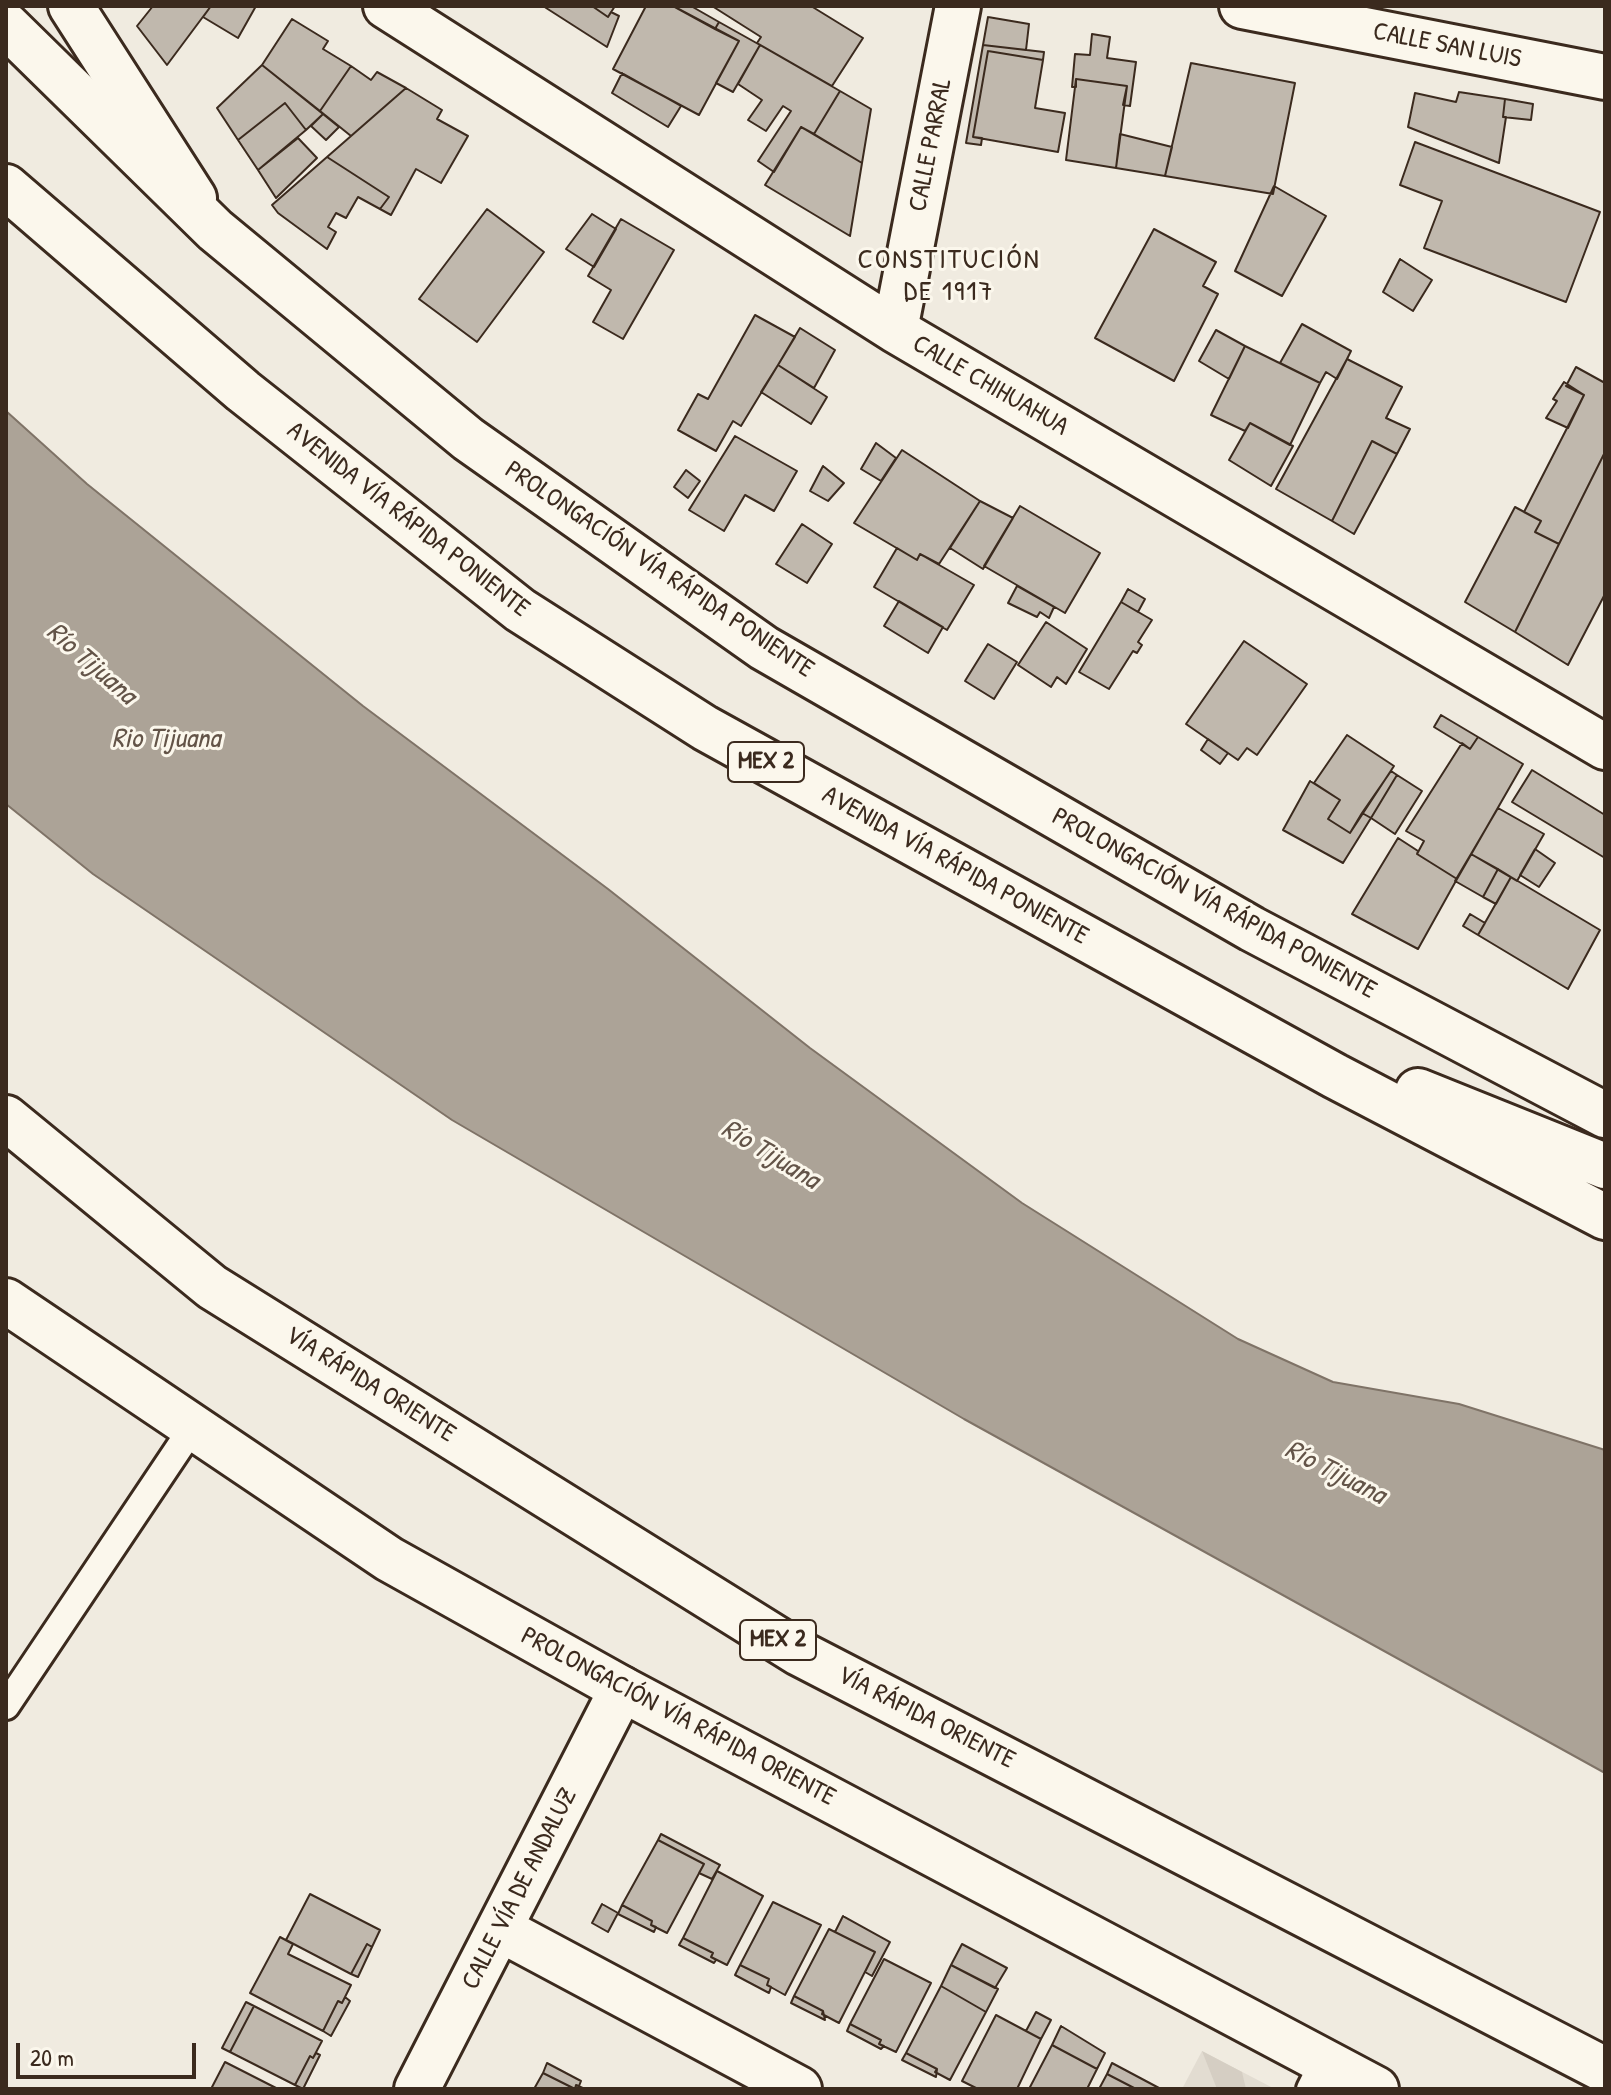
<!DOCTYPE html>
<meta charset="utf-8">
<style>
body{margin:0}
#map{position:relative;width:1611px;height:2095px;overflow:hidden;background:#f0ebe0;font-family:"Patrick Hand",sans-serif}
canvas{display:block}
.frame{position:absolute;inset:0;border:8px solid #3b2a1e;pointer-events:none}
.scale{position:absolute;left:16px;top:2043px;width:180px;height:36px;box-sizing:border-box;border:4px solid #3b2a1e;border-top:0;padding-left:10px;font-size:24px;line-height:28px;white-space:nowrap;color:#3b2a1e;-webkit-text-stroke:6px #fbf7ec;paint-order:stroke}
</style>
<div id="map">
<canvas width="1611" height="2095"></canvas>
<div class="frame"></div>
<div class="scale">20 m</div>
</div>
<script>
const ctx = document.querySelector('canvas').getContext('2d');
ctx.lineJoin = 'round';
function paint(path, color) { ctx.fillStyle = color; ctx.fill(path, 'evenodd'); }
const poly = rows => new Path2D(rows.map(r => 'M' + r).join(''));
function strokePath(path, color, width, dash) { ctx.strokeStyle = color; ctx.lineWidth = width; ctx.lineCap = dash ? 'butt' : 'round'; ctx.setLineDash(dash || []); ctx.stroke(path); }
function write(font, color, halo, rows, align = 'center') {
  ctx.font = font + ' "Patrick Hand",sans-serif'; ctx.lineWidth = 6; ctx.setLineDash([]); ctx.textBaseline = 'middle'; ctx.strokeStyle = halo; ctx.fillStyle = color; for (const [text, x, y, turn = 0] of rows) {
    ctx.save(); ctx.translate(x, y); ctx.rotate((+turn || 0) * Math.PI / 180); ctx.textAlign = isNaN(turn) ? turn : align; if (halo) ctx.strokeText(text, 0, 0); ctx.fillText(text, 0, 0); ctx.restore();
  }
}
const built = poly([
 [1202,2051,1275,2089,1182,2089]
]);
const green = poly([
 [1202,2051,1242,2072,1246,2089,1217,2089]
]);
const water = poly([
 [6,411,87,484,363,706,608,889,810,1048,1022,1203,1238,1339,1333,1382,1459,1404,1605,1450,1605,1773,964,1419,452,1120,93,874,6,804,6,411]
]);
const building = poly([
 [153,6,211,6,167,65,137,26,153,6],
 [211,6,256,6,238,38,203,17,211,6],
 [543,6,592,6,608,17,611,12,619,16,607,47,543,6],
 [592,6,615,6,608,17,592,6],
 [646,6,673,6,739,41,699,115,613,69,646,6],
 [673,6,691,6,719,22,715,29,673,6],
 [712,6,811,6,863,38,832,86,757,43,761,37,712,6],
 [988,17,1029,24,1026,50,983,45,988,17],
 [292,19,328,41,323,49,351,66,320,111,262,65,292,19],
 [719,22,760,45,733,92,716,83,739,41,715,29,719,22],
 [1092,34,1110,37,1107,58,1136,62,1130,106,1123,105,1127,86,1076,79,1076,87,1072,87,1075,54,1090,55,1092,34],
 [760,45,840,91,814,134,801,127,774,172,758,161,791,111,783,106,766,131,748,120,762,100,738,84,760,45],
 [983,45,1044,52,1043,60,988,51,973,137,982,138,981,145,966,143,983,45],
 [988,51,1043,60,1035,108,1065,113,1058,152,973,137,988,51],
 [1191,63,1295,83,1273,194,1165,176,1191,63],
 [262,65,323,114,306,130,285,103,238,140,217,108,262,65],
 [351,66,371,80,377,72,406,88,351,136,320,111,351,66],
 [622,73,681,106,668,127,612,93,622,73],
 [1076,79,1127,86,1116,168,1066,160,1076,79],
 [406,88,442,110,437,119,468,136,441,183,416,169,391,215,380,209,389,197,327,157,406,88],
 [840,91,871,109,862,163,814,134,840,91],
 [1459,92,1505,99,1503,117,1506,117,1499,163,1408,127,1415,93,1456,102,1459,92],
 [1505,99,1533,104,1531,120,1503,117,1505,99],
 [285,103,306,130,258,170,238,140,285,103],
 [323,114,339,127,326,140,311,126,323,114],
 [801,127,862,163,850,236,765,185,801,127],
 [1120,134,1172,147,1165,176,1116,168,1120,134],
 [298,138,317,158,276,198,258,170,298,138],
 [1415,142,1600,212,1566,302,1424,248,1442,201,1400,185,1415,142],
 [327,157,389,197,380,209,358,197,346,218,336,213,328,227,336,232,327,249,278,213,272,205,327,157],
 [1274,186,1326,216,1282,296,1235,271,1274,186],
 [487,209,544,252,477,342,419,299,487,209],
 [592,214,616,229,594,267,566,249,592,214],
 [621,219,674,250,623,339,593,322,611,290,588,276,621,219],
 [1154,229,1216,262,1203,286,1218,294,1174,381,1095,338,1154,229],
 [1400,259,1432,280,1413,311,1383,292,1400,259],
 [755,315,795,337,741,426,733,421,716,451,678,430,698,394,708,399,755,315],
 [1302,324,1351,351,1337,379,1326,372,1320,383,1280,363,1302,324],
 [800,328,835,350,814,388,778,365,800,328],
 [1216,330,1245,346,1229,379,1199,361,1216,330],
 [1245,346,1320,383,1290,445,1250,423,1245,431,1211,415,1245,346],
 [1347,359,1402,387,1386,418,1410,429,1397,454,1372,441,1332,521,1276,489,1347,359],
 [778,365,827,397,811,424,761,392,778,365],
 [1576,367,1605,383,1605,452,1559,544,1535,532,1541,521,1524,512,1584,395,1566,386,1576,367],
 [1564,382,1584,395,1568,428,1546,418,1557,401,1553,399,1564,382],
 [1250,423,1293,446,1271,486,1229,460,1250,423],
 [735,436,797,471,774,511,745,495,724,531,689,510,735,436],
 [1372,441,1397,454,1354,534,1332,521,1372,441],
 [876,443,896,458,881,481,861,469,876,443],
 [902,450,980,501,939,564,920,554,917,560,854,523,902,450],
 [1605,452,1605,594,1568,665,1515,632,1605,452],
 [823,466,844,483,828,501,810,491,823,466],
 [686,470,700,481,688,498,674,487,686,470],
 [980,501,1013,518,983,569,950,548,980,501],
 [1020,506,1100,553,1065,613,984,566,1020,506],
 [1515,507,1541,521,1535,532,1559,544,1515,632,1465,602,1515,507],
 [802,524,832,544,807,583,776,564,802,524],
 [897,548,917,560,920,554,974,585,947,630,874,587,897,548],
 [1017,586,1054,607,1049,618,1040,612,1037,617,1008,603,1017,586],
 [1128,589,1145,599,1138,612,1121,602,1128,589],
 [899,601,943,627,928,653,884,626,899,601],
 [1121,602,1152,620,1138,642,1142,645,1137,653,1133,651,1109,689,1079,672,1121,602],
 [1046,622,1087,649,1066,684,1057,677,1051,687,1018,665,1046,622],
 [1244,641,1307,684,1257,755,1247,748,1238,760,1186,724,1244,641],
 [988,644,1017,662,994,699,965,681,988,644],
 [1441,715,1478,737,1470,749,1434,727,1441,715],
 [1347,735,1394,766,1350,833,1328,819,1340,800,1314,783,1347,735],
 [1478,737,1523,764,1457,879,1417,854,1424,841,1406,831,1462,743,1470,749,1478,737],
 [1208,739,1228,753,1220,764,1201,750,1208,739],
 [1532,770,1605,815,1605,858,1512,802,1532,770],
 [1391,771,1397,775,1371,818,1362,813,1391,771],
 [1397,775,1422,791,1395,834,1371,818,1397,775],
 [1310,781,1340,800,1328,819,1350,833,1362,813,1371,818,1343,863,1283,830,1310,781],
 [1498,808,1544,834,1517,881,1471,854,1498,808],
 [1398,838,1418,851,1417,854,1457,879,1418,949,1352,914,1398,838],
 [1535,849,1555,863,1539,887,1520,875,1535,849],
 [1471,854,1498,869,1483,897,1455,881,1471,854],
 [1498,869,1511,877,1496,904,1483,897,1498,869],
 [1511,877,1600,930,1568,989,1478,935,1511,877],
 [1470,914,1485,923,1478,935,1463,926,1470,914],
 [661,1834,720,1865,712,1879,699,1873,704,1864,658,1840,661,1834],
 [658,1840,704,1864,667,1933,651,1925,652,1921,622,1905,658,1840],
 [717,1871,763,1896,727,1965,711,1957,713,1953,683,1938,717,1871],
 [310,1894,380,1930,372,1947,367,1944,351,1974,286,1940,310,1894],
 [773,1902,821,1925,785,1995,767,1985,769,1979,740,1965,773,1902],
 [602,1904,618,1913,608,1932,592,1923,602,1904],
 [622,1905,652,1921,651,1925,656,1927,654,1932,618,1914,622,1905],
 [843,1916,890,1942,872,1976,865,1972,875,1952,835,1932,843,1916],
 [829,1929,875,1952,839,2023,822,2014,823,2011,794,1996,829,1929],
 [280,1937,293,1944,288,1954,351,1985,342,2003,338,2001,323,2031,250,1993,280,1937],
 [683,1938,713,1953,711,1957,716,1960,714,1963,679,1945,683,1938],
 [367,1944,372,1947,358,1977,351,1974,367,1944],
 [962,1944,1007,1968,995,1988,951,1965,962,1944],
 [884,1959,931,1983,896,2052,879,2044,881,2040,850,2024,884,1959],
 [740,1965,769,1979,767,1985,771,1987,769,1993,735,1975,740,1965],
 [951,1965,998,1989,986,2012,941,1986,951,1965],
 [941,1986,986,2012,950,2080,935,2072,937,2069,906,2053,941,1986],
 [794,1996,823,2011,825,2020,791,2003,794,1996],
 [345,1997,350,2001,331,2036,323,2031,338,2001,342,2003,345,1997],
 [246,2002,254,2006,230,2052,222,2048,246,2002],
 [254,2006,322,2041,313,2058,310,2056,295,2085,230,2052,254,2006],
 [1036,2012,1051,2020,1041,2039,1026,2031,1036,2012],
 [996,2015,1041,2039,1017,2089,978,2089,962,2081,996,2015],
 [850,2024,881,2040,879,2044,884,2046,881,2049,847,2031,850,2024],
 [1061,2026,1105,2053,1097,2069,1052,2045,1061,2026],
 [1052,2045,1097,2069,1087,2089,1029,2089,1052,2045],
 [316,2053,320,2055,303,2089,295,2085,310,2056,313,2058,316,2053],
 [906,2053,937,2069,936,2077,902,2060,906,2053],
 [225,2062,278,2089,211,2089,225,2062],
 [547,2063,581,2081,579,2086,576,2085,575,2089,543,2073,547,2063],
 [1112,2063,1159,2088,1159,2089,1136,2089,1107,2074,1112,2063],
 [543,2073,575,2089,576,2085,585,2089,534,2089,543,2073],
 [1107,2074,1136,2089,1099,2089,1107,2074]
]);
const service = poly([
 [6,1706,193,1427],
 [1310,2089,1323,2063]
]);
const minor = poly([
 [71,6,194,198],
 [386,6,895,330,1605,747],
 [1242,6,1605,77],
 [895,330,958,6],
 [500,1929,799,2089],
 [417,2089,622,1689]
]);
const secondary = poly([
 [6,25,215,230,468,439,764,648,1252,929,1605,1115],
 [6,1301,389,1559,622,1689,1376,2089]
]);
const trunk = poly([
 [6,187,243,391,520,610,705,728,1335,1076,1605,1217],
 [1418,1091,1605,1166],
 [6,1118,212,1287,799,1653,1605,2070]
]);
const shields = [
 [766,762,76],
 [778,1640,76]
];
const shieldNames = [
 ["MEX 2",766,762],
 ["MEX 2",778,1640]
];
const streetNames = [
 ["CALLE SAN LUIS",1447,46,11],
 ["CALLE PARRAL",931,145,-79],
 ["CALLE CHIHUAHUA",990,386,30],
 ["AVENIDA VÍA RÁPIDA PONIENTE",408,520,38],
 ["PROLONGACIÓN VÍA RÁPIDA PONIENTE",659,570,34],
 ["AVENIDA VÍA RÁPIDA PONIENTE",955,866,29],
 ["PROLONGACIÓN VÍA RÁPIDA PONIENTE",1214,904,29],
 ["VÍA RÁPIDA ORIENTE",370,1385,32],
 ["PROLONGACIÓN VÍA RÁPIDA ORIENTE",678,1717,28],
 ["VÍA RÁPIDA ORIENTE",926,1718,27],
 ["CALLE VÍA DE ANDALUZ",520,1889,-63]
];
const neighbourhoodNames = [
 ["CONSTITUCIÓN",949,261],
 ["DE 1917",949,293]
];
const waterNames = [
 ["Río Tijuana",91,664,41],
 ["Rio Tijuana",166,740],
 ["Río Tijuana",770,1155,31],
 ["Río Tijuana",1335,1473,27]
];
paint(built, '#e2dcd1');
paint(green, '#d5cec3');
paint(water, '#aca397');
strokePath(water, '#7f7367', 2);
paint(building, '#c0b8ad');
strokePath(building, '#3b2a1e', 2);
strokePath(service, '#3b2a1e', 32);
strokePath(minor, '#3b2a1e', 50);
strokePath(secondary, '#3b2a1e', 50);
strokePath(trunk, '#3b2a1e', 50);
strokePath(service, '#fbf7ec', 26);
strokePath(minor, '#fbf7ec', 44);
strokePath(secondary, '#fbf7ec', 44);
strokePath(trunk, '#fbf7ec', 44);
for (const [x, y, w] of shields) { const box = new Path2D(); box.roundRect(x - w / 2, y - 20, w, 40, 6); ctx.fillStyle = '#fbf7ec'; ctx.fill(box); strokePath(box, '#3b2a1e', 2); }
write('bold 24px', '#3b2a1e', null, shieldNames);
write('26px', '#3b2a1e', '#fbf7ec', streetNames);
ctx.letterSpacing = '2px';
write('28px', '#3b2a1e', '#fbf7ec', neighbourhoodNames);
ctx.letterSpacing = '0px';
write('italic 28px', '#635448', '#fbf7ec', waterNames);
</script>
